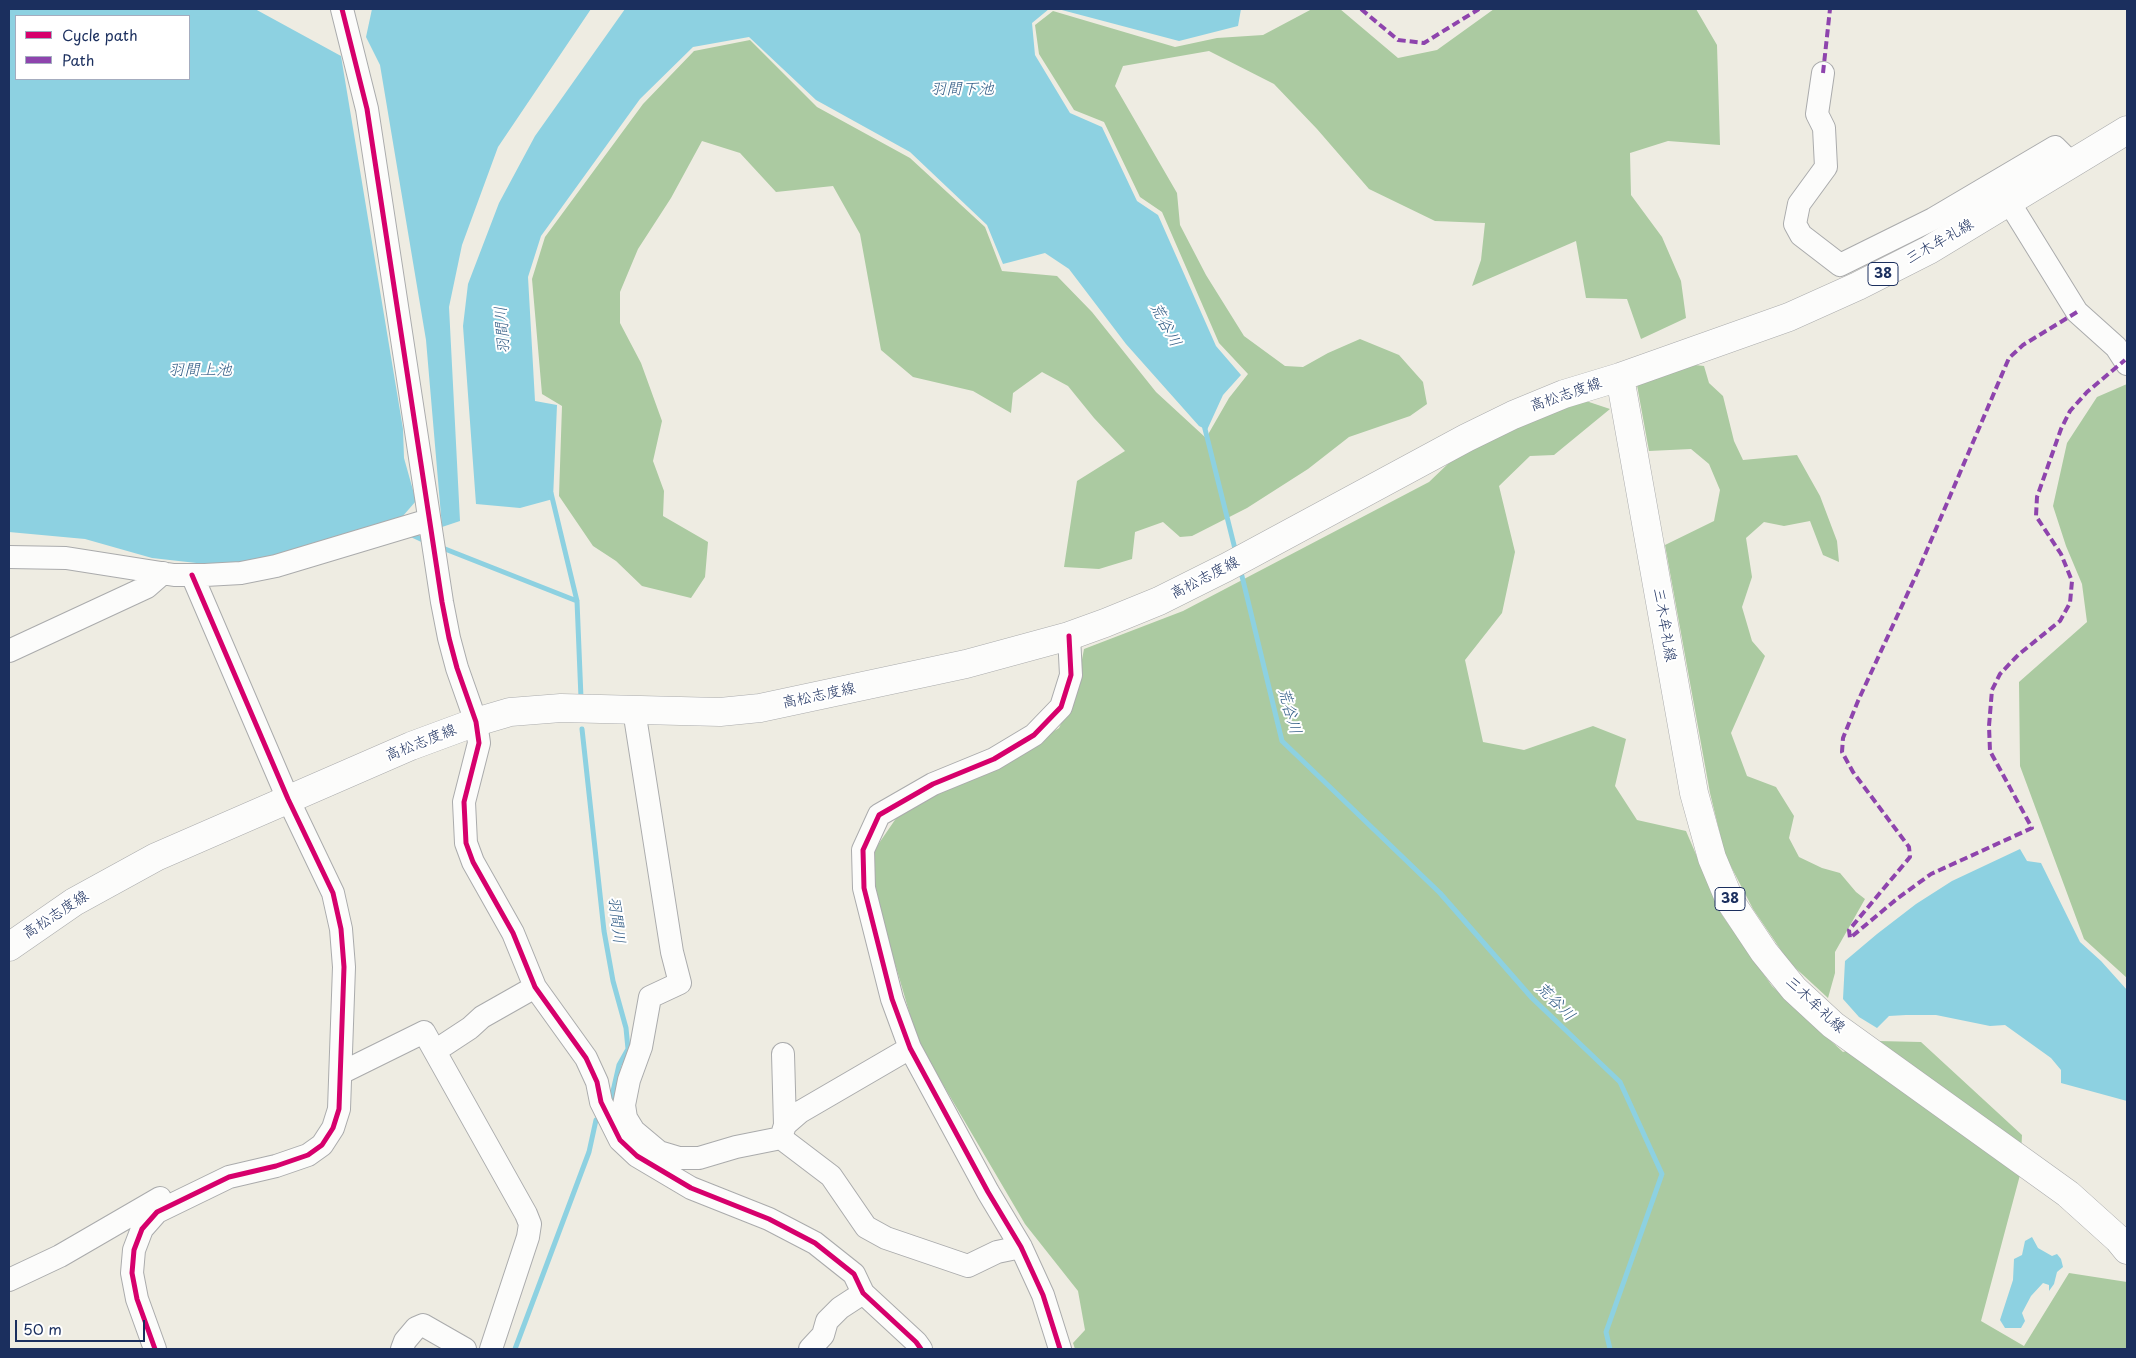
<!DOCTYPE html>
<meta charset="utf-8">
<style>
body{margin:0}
#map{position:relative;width:2136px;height:1358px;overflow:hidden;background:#eeece2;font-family:"Playpen Sans",sans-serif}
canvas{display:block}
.frame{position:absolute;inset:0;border:10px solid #1b2f5e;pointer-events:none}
.legend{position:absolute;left:15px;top:15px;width:175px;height:65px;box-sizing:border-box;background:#fff;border:1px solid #a4acbf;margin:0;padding:6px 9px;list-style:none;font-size:15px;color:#1b2f5e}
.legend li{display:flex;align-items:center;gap:10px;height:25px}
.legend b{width:25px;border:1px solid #a4acbf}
.scale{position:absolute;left:15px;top:1320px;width:130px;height:22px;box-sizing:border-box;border:2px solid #1b2f5e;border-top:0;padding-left:6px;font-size:15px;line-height:18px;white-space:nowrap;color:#1b2f5e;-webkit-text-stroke:4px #fff;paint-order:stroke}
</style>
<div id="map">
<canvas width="2136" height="1358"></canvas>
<div class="frame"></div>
<ul class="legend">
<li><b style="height:6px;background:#d6006c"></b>Cycle path</li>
<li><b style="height:6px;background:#8e44ad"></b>Path</li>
</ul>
<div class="scale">50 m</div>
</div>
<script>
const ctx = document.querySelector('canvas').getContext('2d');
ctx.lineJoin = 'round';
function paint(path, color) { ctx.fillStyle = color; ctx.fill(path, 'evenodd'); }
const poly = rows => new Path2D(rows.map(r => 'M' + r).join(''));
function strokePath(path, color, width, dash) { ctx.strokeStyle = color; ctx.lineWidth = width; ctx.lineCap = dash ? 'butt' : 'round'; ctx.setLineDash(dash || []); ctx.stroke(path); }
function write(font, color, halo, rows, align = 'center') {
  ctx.font = font + ' "Playpen Sans","Klee One",sans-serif'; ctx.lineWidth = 4; ctx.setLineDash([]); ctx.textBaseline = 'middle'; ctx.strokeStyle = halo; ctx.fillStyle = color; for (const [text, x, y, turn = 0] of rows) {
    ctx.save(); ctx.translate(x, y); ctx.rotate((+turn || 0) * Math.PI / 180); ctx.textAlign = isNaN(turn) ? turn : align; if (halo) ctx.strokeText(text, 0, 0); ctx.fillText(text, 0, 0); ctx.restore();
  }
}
const forest = poly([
 [1312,9,1340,9,1398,58,1437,50,1494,9,1696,9,1717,45,1720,145,1668,141,1630,153,1631,195,1662,237,1681,281,1686,318,1641,339,1627,299,1586,298,1576,241,1472,286,1481,260,1485,223,1435,221,1369,189,1317,129,1274,84,1209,51,1123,66,1115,86,1177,193,1180,225,1206,275,1244,336,1285,366,1303,367,1328,353,1360,339,1399,355,1423,382,1427,404,1410,416,1349,437,1308,469,1247,508,1192,536,1180,537,1163,522,1135,532,1132,559,1099,569,1064,567,1077,481,1125,451,1094,418,1068,386,1042,372,1013,393,1011,413,973,391,913,377,881,350,860,234,833,186,776,192,740,153,702,141,671,198,638,249,620,292,620,323,641,363,662,421,653,461,664,491,663,516,708,542,705,577,691,598,642,586,616,561,593,546,559,496,562,406,542,394,532,279,545,237,643,104,694,51,750,40,817,107,910,158,985,227,1002,271,1057,276,1092,312,1156,392,1206,438,1229,398,1248,374,1219,343,1162,212,1140,197,1104,122,1074,110,1039,54,1035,25,1053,11,1175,47,1217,38,1263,35],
 [1686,364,1704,366,1709,383,1723,396,1734,441,1743,460,1797,455,1820,496,1837,541,1839,562,1823,555,1810,521,1784,526,1764,522,1746,538,1752,577,1742,607,1752,641,1765,656,1731,733,1747,776,1776,787,1794,816,1789,838,1799,857,1822,868,1840,873,1856,892,1865,899,1835,952,1835,973,1828,998,1789,962,1753,909,1725,855,1710,793,1665,545,1714,521,1720,490,1709,464,1691,449,1649,451,1637,385],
 [2127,384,2127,978,2084,939,2020,766,2019,682,2087,622,2082,584,2066,546,2053,506,2067,443,2097,397],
 [1577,398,1610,409,1554,455,1530,456,1499,486,1515,552,1502,613,1465,660,1483,742,1524,750,1593,726,1626,739,1615,786,1637,820,1686,831,1722,915,1772,986,1843,1052,1878,1041,1921,1042,2022,1135,2020,1175,1981,1321,2024,1346,2069,1273,2127,1282,2127,1349,1075,1349,1073,1343,1085,1330,1078,1291,1025,1224,918,1042,874,892,873,852,899,814,1019,753,1059,728,1076,691,1084,649,1183,611,1429,482,1451,461,1523,423]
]);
const water = poly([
 [9,9,255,9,341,56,403,429,404,458,416,501,402,517,282,556,232,567,152,558,85,539,9,532],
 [16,16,189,16,189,79,16,79],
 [372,9,591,9,498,147,462,245,449,307,460,521,442,527,426,340,380,65,366,37],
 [625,9,1049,9,1032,23,1035,55,1070,113,1102,127,1137,201,1158,215,1216,346,1241,375,1223,395,1207,430,1199,426,1126,344,1069,269,1045,253,1003,264,987,225,910,152,816,100,749,37,693,47,640,99,541,236,528,277,535,401,557,405,553,499,520,508,476,504,463,326,468,284,499,203,535,136],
 [1058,9,1241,9,1238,26,1179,41],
 [2020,849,2027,861,2041,863,2080,942,2101,961,2127,990,2127,1101,2061,1083,2061,1070,2051,1058,2005,1025,1990,1026,1936,1015,1906,1015,1889,1016,1877,1028,1859,1017,1843,999,1845,961,1877,934,1916,904,1952,881],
 [2032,1237,2038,1248,2052,1256,2057,1254,2061,1259,2063,1267,2057,1272,2054,1284,2049,1291,2049,1285,2043,1283,2031,1296,2022,1313,2025,1321,2021,1328,2005,1328,2000,1320,2013,1280,2014,1259,2022,1255,2025,1241]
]);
const stream = poly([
 [1204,425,1236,553],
 [551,493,577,601,581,698],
 [408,533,425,541],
 [440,547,577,601],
 [1240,568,1282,741,1440,893,1532,998,1620,1082,1662,1174,1606,1332,1610,1349],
 [582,729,604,931,613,981,626,1028,628,1049,619,1065,613,1091,614,1107],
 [515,1349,589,1152,596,1120]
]);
const minor = poly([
 [342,9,367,109,442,602,449,638,457,668,476,722,479,743,464,802,466,843,473,862,513,933,535,987,586,1058,597,1082,601,1102,620,1140,637,1156,691,1188,769,1219,815,1243,854,1274,863,1293,916,1342,921,1349],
 [1823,73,1817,114,1824,128,1826,167,1799,204,1795,224,1801,235,1840,265,1933,219,2055,147,2072,164],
 [2009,202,2077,312,2116,347,2127,364],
 [9,557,66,558,174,575,205,575,241,573,276,566,429,520],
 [9,651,147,587,163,573],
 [634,710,672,952,680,983,650,997,641,1047,629,1080,624,1105,626,1118,634,1131,659,1152,679,1158,699,1158,736,1147,781,1138,831,1176,866,1227,886,1238,968,1266,997,1252,1021,1247],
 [435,1051,470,1028,482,1017,535,987],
 [783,1054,785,1125],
 [341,1073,424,1032,526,1214,530,1224,528,1237,491,1349],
 [781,1138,785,1125,800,1112,910,1048],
 [9,1280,60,1256,160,1198],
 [155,1349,137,1299,132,1273,134,1250,142,1229,157,1212,229,1177,276,1166,308,1155,322,1145,333,1128,339,1109,344,967,341,929,333,893,288,799,192,575],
 [402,1349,405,1341,416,1328,423,1325,465,1349],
 [810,1349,823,1335,827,1321,840,1308,863,1293],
 [1060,1349,1043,1295,1021,1247,988,1192,910,1048,892,999,864,888,863,850,879,815,933,784,994,759,1034,735,1061,707,1071,675,1069,636]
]);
const major = poly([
 [1620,377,1694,793,1712,858,1730,901,1764,952,1794,989,1833,1025,2068,1194,2118,1239,2127,1250],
 [9,947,74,902,156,857,411,746,476,722,510,712,561,708,720,712,760,708,966,664,1069,636,1105,623,1159,601,1227,567,1466,438,1513,415,1564,394,1620,377,1789,317,1858,286,1929,250,2127,130]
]);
const quiet = poly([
 [1361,9,1398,40,1424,43,1479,9],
 [1823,73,1830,9],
 [2077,312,2023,345,2009,358,1918,571,1858,701,1843,738,1842,752,1853,772,1909,847,1910,857,1849,930,1850,938,1898,898,1931,874,2032,828,1990,751,1989,726,1992,690,2000,674,2018,655,2060,621,2070,603,2072,581,2061,554,2036,516,2037,497,2061,429,2070,411,2087,392,2125,360]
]);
const cycleway = poly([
 [342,9,367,109,442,602,449,638,457,668,476,722,479,743,464,802,466,843,473,862,513,933,535,987,586,1058,597,1082,601,1102,620,1140,637,1156,691,1188,769,1219,815,1243,854,1274,863,1293,916,1342,921,1349],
 [155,1349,137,1299,132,1273,134,1250,142,1229,157,1212,229,1177,276,1166,308,1155,322,1145,333,1128,339,1109,344,967,341,929,333,893,288,799,192,575],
 [1060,1349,1043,1295,1021,1247,988,1192,910,1048,892,999,864,888,863,850,879,815,933,784,994,759,1034,735,1061,707,1071,675,1069,636]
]);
const shields = [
 [1883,274,30],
 [1730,899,30]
];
const shieldNames = [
 ["38",1883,274],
 ["38",1730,899]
];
const streetNames = [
 ["三木牟礼線",1940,242,-30],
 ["高松志度線",1566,395,-19],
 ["高松志度線",1205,578,-27],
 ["三木牟礼線",1664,625,80],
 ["高松志度線",819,696,-12],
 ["高松志度線",421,743,-22],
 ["高松志度線",56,915,-33],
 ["三木牟礼線",1815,1005,43]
];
const waterNames = [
 ["羽間下池",962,90],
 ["荒谷川",1165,325,62],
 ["羽間川",503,330,-94],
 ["羽間上池",200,371],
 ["荒谷川",1289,711,74],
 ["羽間川",616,920,83],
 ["荒谷川",1555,1002,45]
];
paint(forest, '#abcaa1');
paint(water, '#8dd1e1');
strokePath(stream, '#8dd1e1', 5);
strokePath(minor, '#aaabac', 24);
strokePath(major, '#aaabac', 29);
strokePath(minor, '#fcfcfb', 22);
strokePath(major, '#fcfcfb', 28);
strokePath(quiet, '#8e44ad', 4, [8, 4]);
strokePath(cycleway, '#d6006c', 5);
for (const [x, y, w] of shields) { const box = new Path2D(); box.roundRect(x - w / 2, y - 11.5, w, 23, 4); ctx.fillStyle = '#fff'; ctx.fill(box); strokePath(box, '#1b2f5e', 1); }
write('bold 14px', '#1b2f5e', null, shieldNames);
write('15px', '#1b2f5e', '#fff', streetNames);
write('italic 16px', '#315c85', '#fff', waterNames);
</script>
